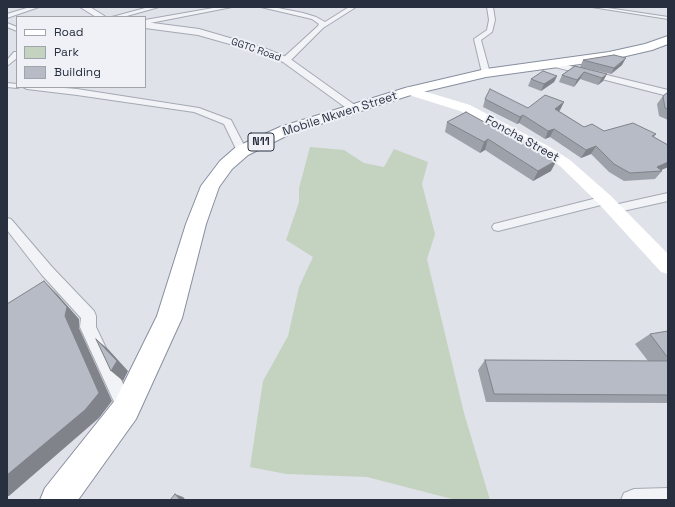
<!DOCTYPE html>
<style>
body{margin:0}
#map{position:relative;width:675px;height:507px;overflow:hidden;background:#dfe2e9;font-family:"Space Grotesk",sans-serif}
canvas{display:block}
.frame{position:absolute;inset:0;border:8px solid #283040;pointer-events:none}
.legend{position:absolute;left:16px;top:16px;width:130px;height:72px;box-sizing:border-box;background:#eff1f6;border:1px solid #9fa4ad;margin:0;padding:5px 7px;list-style:none;font-size:12px;color:#283040}
.legend li{display:flex;align-items:center;gap:8px;height:20px}
.legend b{width:20px;border:1px solid #9fa4ad}
</style>
<div id="map">
<canvas width="675" height="507"></canvas>
<div class="frame"></div>
<ul class="legend">
<li><b style="height:5px;background:#fff"></b>Road</li>
<li><b style="height:11px;background:#c4d2c0"></b>Park</li>
<li><b style="height:11px;background:#b7bbc5"></b>Building</li>
</ul>
</div>
<script>
const ctx = document.querySelector('canvas').getContext('2d');
ctx.lineJoin = 'round';
function paint(path, color) { ctx.fillStyle = color; ctx.fill(path, 'evenodd'); }
const poly = rows => new Path2D(rows.map(r => 'M' + r).join(''));
function strokePath(path, color, width, dash) { ctx.strokeStyle = color; ctx.lineWidth = width; ctx.lineCap = dash ? 'butt' : 'round'; ctx.setLineDash(dash || []); ctx.stroke(path); }
function write(font, color, halo, rows, align = 'center') {
  ctx.font = font + ' "Space Grotesk",sans-serif'; ctx.lineWidth = 4; ctx.setLineDash([]); ctx.textBaseline = 'middle'; ctx.strokeStyle = halo; ctx.fillStyle = color; for (const [text, x, y, turn = 0] of rows) {
    ctx.save(); ctx.translate(x, y); ctx.rotate((+turn || 0) * Math.PI / 180); ctx.textAlign = isNaN(turn) ? turn : align; if (halo) ctx.strokeText(text, 0, 0); ctx.fillText(text, 0, 0); ctx.restore();
  }
}
const green = poly([
 [310,147,344,150,364,163,384,167,394,149,428,162,422,184,435,234,427,259,464,413,490,500,456,500,367,477,286,474,250,467,263,381,288,336,299,287,313,257,286,240,299,202,299,188]
]);
const service = poly([
 [592,7,601,7,668,17,668,19,592,7]
]);
const minor = poly([
 [30,7,39,7,7,18,7,14,30,7],
 [149,7,159,7,123,17,112,17,149,7],
 [219,7,232,7,145,24,145,20,219,7],
 [261,7,273,7,303,13,316,17,325,22,349,7,356,7,323,28,289,62,283,62,283,58,318,26,319,24,312,19,261,7],
 [487,7,493,7,495,20,492,32,481,40,490,73,486,75,482,73,474,39,487,30,489,20,487,7],
 [7,23,17,27,17,31,7,27,7,23],
 [14,52,17,52,17,58,7,66,7,60,14,52],
 [547,61,550,61,668,90,668,96,547,65,547,61],
 [7,83,17,84,17,87,20,87,17,88,7,87,7,83],
 [23,87,52,87,77,89,199,108,231,120,247,151,246,153,238,153,224,124,194,112,77,95,27,89,23,87],
 [668,193,668,201,614,213,610,212,608,209,610,206,614,205,668,193],
 [605,196,609,197,611,200,609,203,498,231,494,230,492,227,494,224,498,223,605,196],
 [7,218,11,219,52,267,94,311,96,316,96,327,135,409,132,415,126,418,120,415,80,327,81,318,42,275,7,230,7,218],
 [668,488,668,500,621,500,624,493,634,489,668,488]
]);
const tertiary = poly([
 [80,7,90,7,106,17,96,17,80,7],
 [145,22,199,29,264,48,289,58,359,108,357,110,349,110,283,62,258,52,198,35,145,28,145,22]
]);
const secondary = poly([
 [410,87,470,105,548,146,570,160,611,196,668,254,668,274,661,272,599,204,560,166,538,152,460,111,406,94,404,91,406,88,410,87]
]);
const trunk = poly([
 [668,36,668,44,652,50,609,60,486,77,414,94,292,133,248,155,232,169,219,187,206,224,182,318,136,419,78,500,40,500,45,488,116,399,157,316,186,224,201,186,220,161,236,147,280,127,405,88,486,69,609,52,645,44,668,36]
]);
const wall = poly([
 [583,60,622,65,611,74,580,67],
 [575,66,607,74,603,81,598,85,580,79,574,87,559,82,562,75],
 [557,76,554,82,541,91,528,86,531,79],
 [668,92,668,120,659,116,657,104,663,96],
 [485,99,528,108,564,102,560,110,559,111,584,127,604,131,656,134,654,137,668,145,668,167,661,170,662,171,655,179,624,181,609,172,591,154,581,158,550,137,545,139,519,123,517,124,483,107],
 [466,112,551,171,533,181,485,150,480,153,445,132,447,122],
 [668,331,668,403,486,402,478,370,485,360,648,361,635,344,650,334]
]);
const shadedWall = poly([
 [626,58,622,65,611,74,614,68],
 [584,72,580,79,574,87,577,80],
 [607,74,603,81,598,85,602,78],
 [557,76,554,82,541,91,544,84],
 [564,102,560,110,552,117,555,109],
 [523,115,519,123,517,124,520,117],
 [554,129,550,137,545,139,548,131],
 [488,139,485,150,480,153,484,142],
 [596,146,591,154,581,158,586,150],
 [557,160,551,171,533,181,538,171],
 [668,162,668,167,659,171,657,167],
 [44,281,57,294,79,319,79,328,112,401,99,418,9,496,7,496,7,475],
 [96,339,108,349,128,371,123,381,111,371],
 [175,494,183,497,186,500,180,500]
]);
const building = poly([
 [614,55,626,58,614,68,583,60,614,55],
 [575,66,607,74,602,78,584,72,577,80,562,75,575,66],
 [543,71,557,76,544,84,531,79,543,71],
 [490,89,528,108,545,95,564,102,555,109,584,127,592,124,604,131,633,123,656,134,652,136,668,145,668,162,657,167,662,171,630,173,614,164,596,146,586,150,554,129,548,131,523,115,520,117,485,99,490,89],
 [668,92,668,109,665,108,663,96,668,92],
 [466,112,506,134,510,133,557,160,538,171,488,139,484,142,447,122,466,112],
 [44,281,67,307,65,316,99,393,85,410,7,475,7,304,44,281],
 [668,331,668,358,650,334,668,331],
 [96,339,117,361,111,371,96,339],
 [485,360,668,361,668,395,494,394,485,360],
 [175,494,180,500,170,500,175,494]
]);
const farStreetnames = [
 ["GGTC Road",256,50,19]
];
const shields = [
 [261,142,26]
];
const shieldNames = [
 ["N11",261,142]
];
const streetNames = [
 ["Mobile Nkwen Street",340,114,-18],
 ["Foncha Street",522,139,29]
];
paint(green, '#c4d2c0');
strokePath(service, '#a4a9b3', 2);
strokePath(minor, '#a4a9b3', 2);
strokePath(tertiary, '#a4a9b3', 2);
strokePath(trunk, '#878f9f', 2);
paint(service, '#f2f3f7');
paint(minor, '#f2f3f7');
paint(tertiary, '#f2f3f7');
paint(secondary, '#fff');
paint(trunk, '#fff');
paint(wall, '#9da1a9');
paint(shadedWall, '#80838a');
paint(building, '#b7bbc5');
strokePath(building, '#80838a', 1);
write('10px', '#283040', '#eff1f6', farStreetnames);
for (const [x, y, w] of shields) { const box = new Path2D(); box.roundRect(x - w / 2, y - 9, w, 18, 3); ctx.fillStyle = '#eff1f6'; ctx.fill(box); strokePath(box, '#283040', 1); }
write('bold 11px', '#283040', null, shieldNames);
write('12px', '#283040', '#eff1f6', streetNames);
</script>
